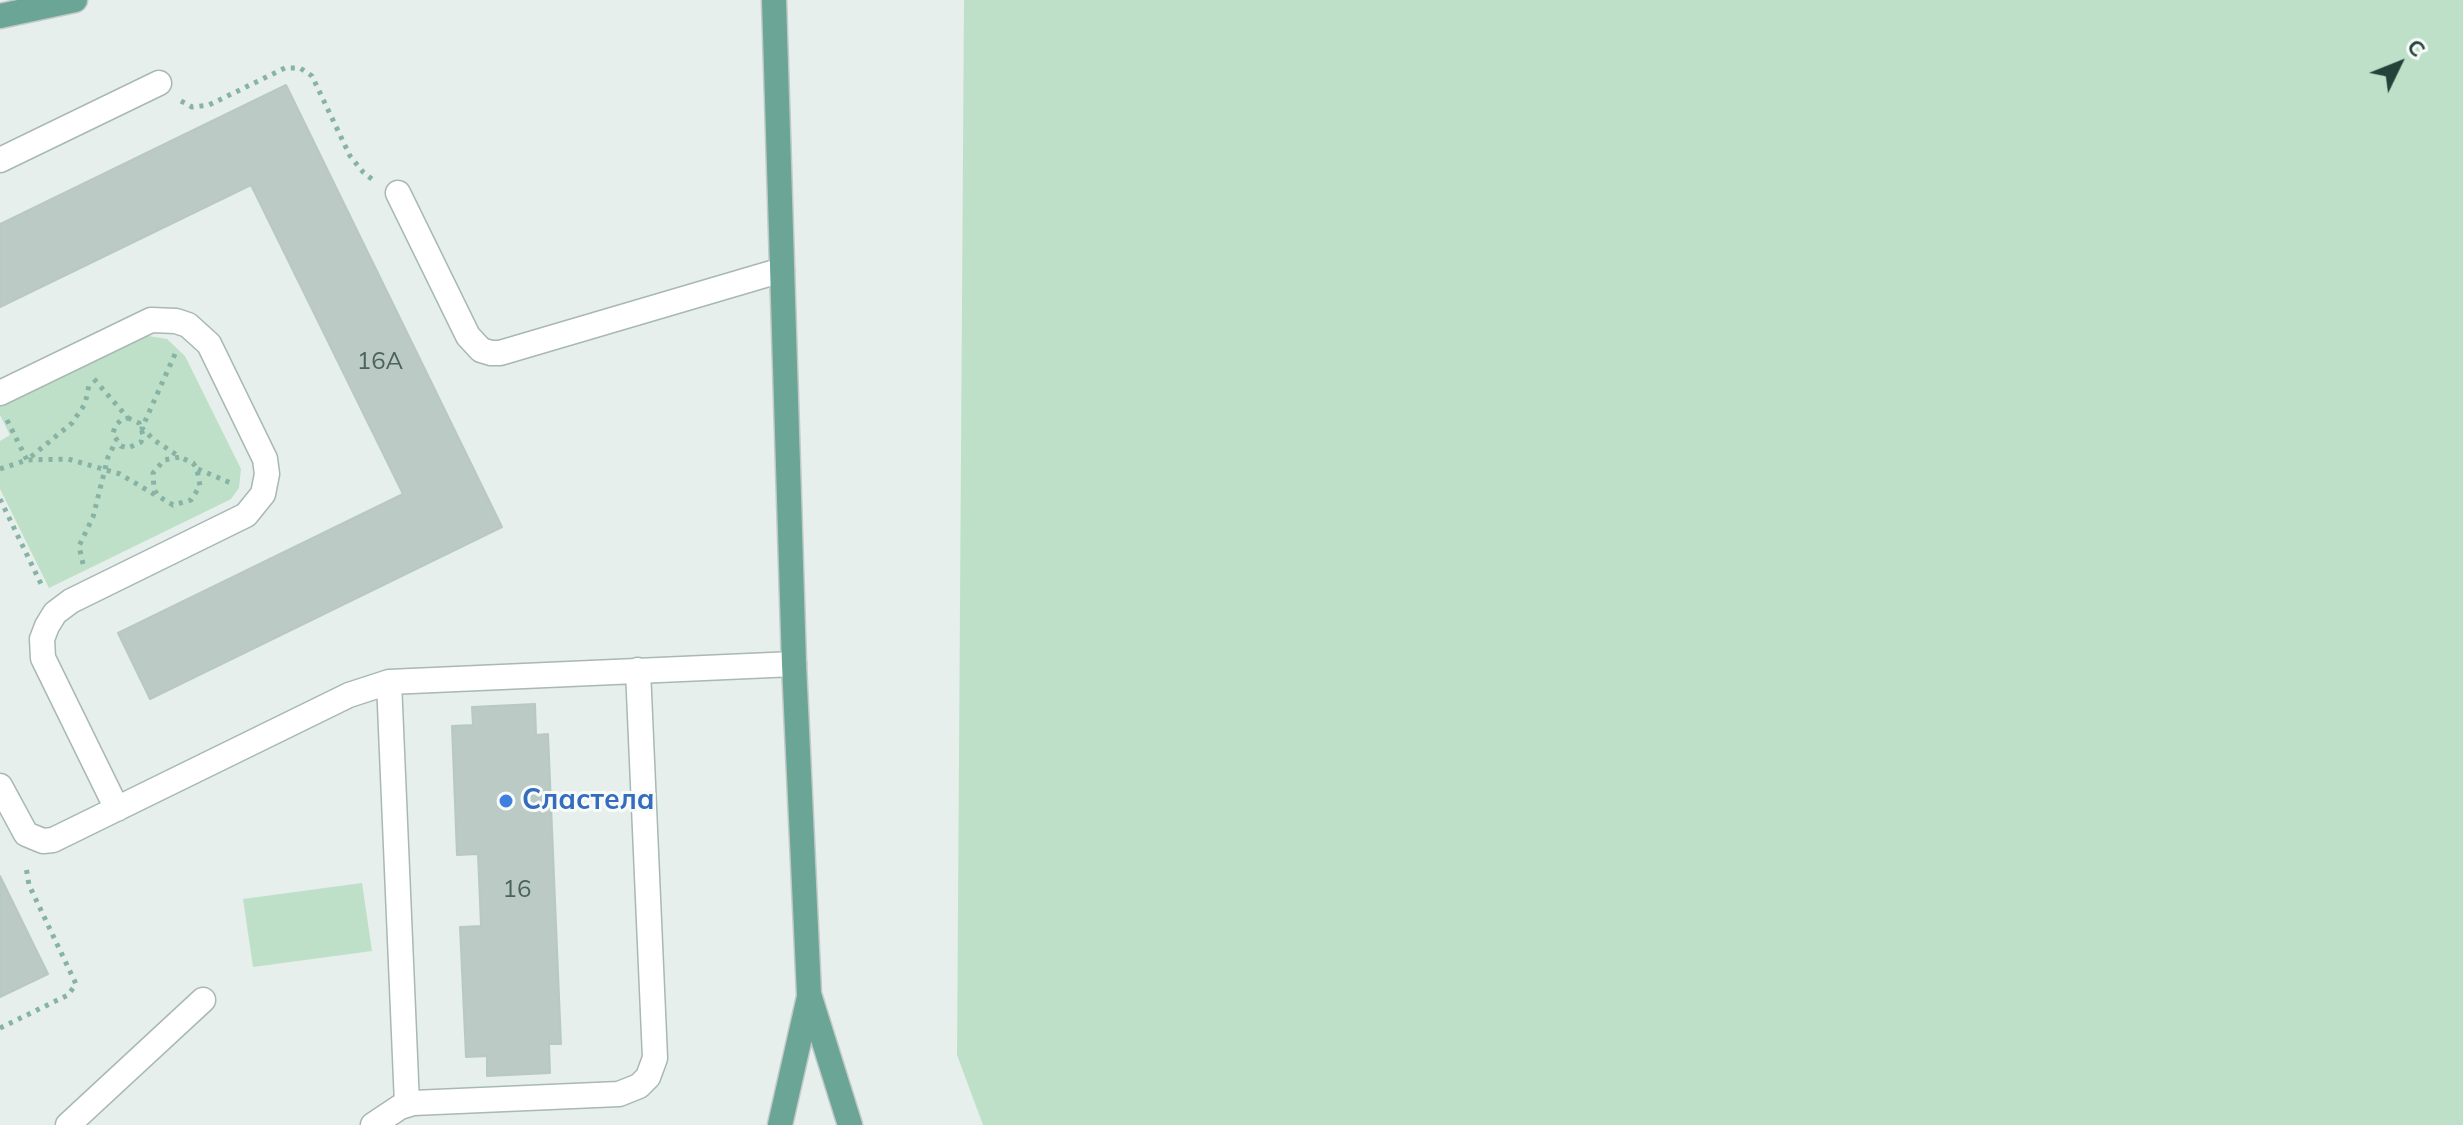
<!DOCTYPE html>
<meta charset="utf-8">
<style>
body{margin:0}
#map{position:relative;width:2463px;height:1125px;overflow:hidden;background:#e6efeb;font-family:Mulish,sans-serif}
canvas{display:block}
.north{position:absolute;left:2359px;top:24px;width:80px;height:80px;-webkit-text-stroke:6px #f7fbf9;paint-order:stroke;rotate:47deg;font-size:22px;font-weight:700;line-height:32px;text-align:center;color:#24423a}
.north::after{content:'';display:block;margin:auto;width:28px;height:36px;background:#24423a;clip-path:polygon(50% 0,100% 100%,50% 72%,0 100%)}
</style>
<div id="map">
<canvas width="2463" height="1125"></canvas>
<div class="north">С</div>
</div>
<script>
const ctx = document.querySelector('canvas').getContext('2d');
ctx.lineJoin = 'round';
function paint(path, color) { ctx.fillStyle = color; ctx.fill(path, 'evenodd'); }
const poly = rows => new Path2D(rows.map(r => 'M' + r).join(''));
function strokePath(path, color, width, dash) { ctx.strokeStyle = color; ctx.lineWidth = width; ctx.lineCap = dash ? 'butt' : 'round'; ctx.setLineDash(dash || []); ctx.stroke(path); }
function write(font, color, halo, rows, align = 'center') {
  ctx.font = font + ' Mulish,sans-serif'; ctx.lineWidth = 6; ctx.setLineDash([]); ctx.textBaseline = 'middle'; ctx.strokeStyle = halo; ctx.fillStyle = color; for (const [text, x, y, turn = 0] of rows) {
    ctx.save(); ctx.translate(x, y); ctx.rotate((+turn || 0) * Math.PI / 180); ctx.textAlign = isNaN(turn) ? turn : align; if (halo) ctx.strokeText(text, 0, 0); ctx.fillText(text, 0, 0); ctx.restore();
  }
}
const green = poly([
 [964,0,2463,0,2463,1125,983,1125,957,1055],
 [149,336,167,339,185,356,241,469,239,488,231,499,221,504,49,588,0,489,0,441,10,435,0,415,0,406,140,338],
 [362,883,372,951,253,967,243,899]
]);
const building = poly([
 [286,85,502,527,150,699,118,633,403,494,251,185,0,307,0,224,286,85],
 [535,704,536,735,548,734,561,1044,549,1044,550,1073,487,1076,487,1056,466,1057,460,927,481,926,478,854,457,855,452,726,473,725,472,707,535,704],
 [0,876,48,974,0,997,0,876]
]);
const path = poly([
 [181,101,192,107,209,105,285,68,300,68,312,76,350,156,363,172,373,180],
 [175,354,142,428,154,440,180,457,164,460,153,473,154,489,158,496,173,505,191,500,200,486,197,469,193,463,180,457],
 [94,379,128,418,121,420,115,426,113,434,121,446,128,448,141,442,143,435,139,423,128,418],
 [7,420,27,460,72,423,85,404,89,385],
 [0,469,27,460,68,459,120,474,157,496],
 [198,469,233,484],
 [0,499,43,588],
 [83,564,79,546,93,517,108,457,116,441],
 [0,1028,68,995,76,984,29,885,26,867]
]);
const minor = poly([
 [0,160,159,83],
 [398,193,468,336,481,350,491,353,500,353,782,270],
 [0,393,151,320,176,321,188,325,209,344,265,459,267,474,263,494,246,515,71,601,55,613,47,626,42,639,43,658,117,809],
 [389,682,407,1104],
 [0,786,26,834,43,841,53,840,349,695,389,682,794,664],
 [68,1125,203,1000],
 [373,1125,400,1107,413,1103,619,1094,639,1086,648,1077,655,1058,638,670]
]);
const major = poly([
 [774,0,794,664,809,994,850,1125],
 [0,16,75,0],
 [780,1125,809,997]
]);
const markers = [
 [506,801,8,"#3f7fe0"]
];
const numberNames = [
 ["16А",380,362],
 ["16",517,890]
];
const shopNames = [
 ["Сластела",522,801]
];
paint(green, '#bfe0c8');
paint(building, '#bbcac4');
strokePath(building, '#b8c9c2', 2);
strokePath(minor, '#a8b8b2', 27);
strokePath(major, '#c2cac8', 27);
strokePath(path, '#86b3a5', 5, [4, 6]);
strokePath(minor, '#fff', 24);
strokePath(major, '#6aa596', 24);
for (const [x, y, r, color] of markers) { const dot = new Path2D(); dot.arc(x, y, r, 0, 2 * Math.PI); ctx.fillStyle = color; ctx.fill(dot); strokePath(dot, '#f7fbf9', 3); }
write('24px', '#4a645c', null, numberNames);
write('bold 28px', '#366cbe', '#f7fbf9', shopNames, 'left');
</script>
